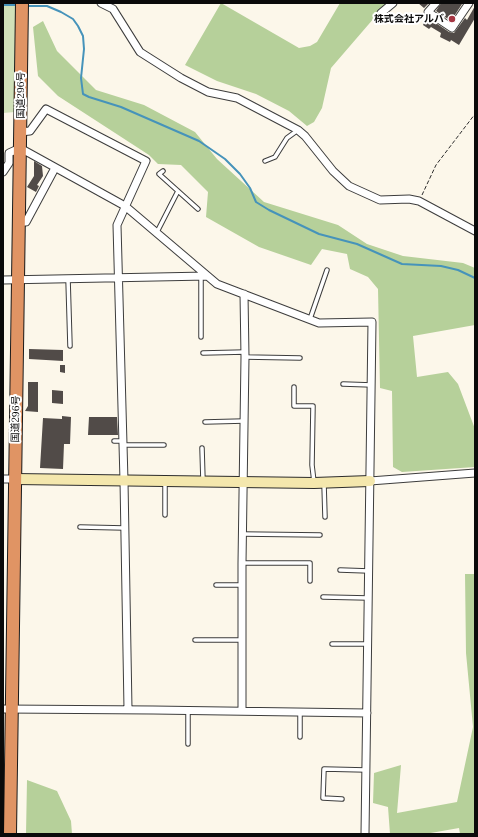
<!DOCTYPE html>
<meta charset="utf-8">
<style>
body{margin:0}
#map{position:relative;width:478px;height:837px;overflow:hidden;background:#fcf7ea;font-family:Lora,serif}
canvas{display:block}
.frame{position:absolute;inset:0;border:4px solid #0a0a0a;pointer-events:none}
</style>
<div id="map">
<canvas width="478" height="837"></canvas>
<div class="frame"></div>
</div>
<script>
const ctx = document.querySelector('canvas').getContext('2d');
ctx.lineJoin = 'round';
function paint(path, color) { ctx.fillStyle = color; ctx.fill(path, 'evenodd'); }
const poly = rows => new Path2D(rows.map(r => 'M' + r).join(''));
function strokePath(path, color, width, dash) { ctx.strokeStyle = color; ctx.lineWidth = width; ctx.lineCap = dash ? 'butt' : 'round'; ctx.setLineDash(dash || []); ctx.stroke(path); }
function write(font, color, halo, rows, align = 'center') {
  ctx.font = font + ' Lora,"Noto Sans JP",serif'; ctx.lineWidth = 4; ctx.setLineDash([]); ctx.textBaseline = 'middle'; ctx.strokeStyle = halo; ctx.fillStyle = color; for (const [text, x, y, turn = 0] of rows) {
    ctx.save(); ctx.translate(x, y); ctx.rotate((+turn || 0) * Math.PI / 180); ctx.textAlign = isNaN(turn) ? turn : align; if (halo) ctx.strokeText(text, 0, 0); ctx.fillText(text, 0, 0); ctx.restore();
  }
}
const green = poly([
 [3,3,17,3,15,112,3,113]
]);
const forest = poly([
 [221,3,299,48,310,46,317,42,340,3,387,3,331,68,322,108,314,122,307,126,289,111,256,94,217,81,185,65],
 [43,21,57,51,96,90,144,105,195,132,217,159,264,202,338,225,367,244,403,256,463,263,475,268,475,325,413,336,417,377,448,372,458,384,475,429,475,467,402,472,393,467,392,391,380,388,378,289,368,277,350,269,347,254,322,249,311,265,259,247,206,217,208,192,181,165,158,164,149,155,58,96,38,76,33,27],
 [465,574,475,574,475,834,460,834,459,828,425,834,390,834,388,807,373,803,374,773,401,765,397,813,457,802,473,727,466,653],
 [27,780,57,791,71,821,72,834,26,834]
]);
const stream = poly([
 [3,5,18,5],
 [26,6,47,6,61,12,73,19,78,26,83,36,84,49,81,78,83,94,89,97,121,107,199,141,225,159,240,174,250,188,256,202,269,210,319,234,357,244,402,264,441,266,458,270,475,278]
]);
const building = poly([
 [418,3,429,3,424,8],
 [441,3,461,3,462,4,451,21,436,11],
 [475,6,475,18,459,45,451,40,450,42,440,37,441,33,431,27,429,29,423,25,427,17,449,32,454,33,465,18,467,20],
 [34,161,42,166,43,176,37,185,39,186,36,192,27,187,34,176],
 [29,349,63,350,63,361,29,359],
 [60,365,65,365,65,373,60,372],
 [28,382,38,382,38,412,25,411,28,406],
 [52,390,63,391,63,404,52,403],
 [62,416,71,417,70,444,64,444,63,469,40,468,43,418,62,419],
 [89,417,117,417,118,435,88,435]
]);
const path = poly([
 [422,195,436,165,475,114]
]);
const lane = poly([
 [265,161,275,157,287,138,298,130],
 [163,171,159,174,198,209],
 [157,232,178,191],
 [201,276,201,337],
 [68,279,70,346],
 [310,319,327,270],
 [203,353,245,352],
 [245,357,300,358],
 [343,384,372,385],
 [294,387,294,406,313,406,312,465,314,482],
 [205,422,244,421],
 [114,441,123,441],
 [123,445,164,445],
 [202,448,203,481],
 [165,482,165,515],
 [324,484,325,517],
 [80,527,124,528],
 [243,534,320,535],
 [242,563,310,563,310,581],
 [340,570,369,571],
 [216,585,242,585],
 [323,597,368,598],
 [195,640,242,640],
 [332,644,368,644],
 [188,710,188,744],
 [300,737,300,712],
 [342,799,323,798,324,769,366,770]
]);
const street = poly([
 [101,3,113,9,140,52,181,78,208,92,237,98,298,130,305,136,333,171,349,186,380,200,409,199,419,201,475,231],
 [436,3,428,12,452,28,469,3],
 [381,13,393,3],
 [20,132,30,131,46,109,146,161,117,225,124,481,128,709],
 [3,172,9,163,9,153,20,148,125,206,217,284,319,323,372,322,365,834],
 [19,222,26,222,55,168],
 [3,280,207,276],
 [3,479,15,479],
 [370,481,475,473],
 [3,709,153,710,367,713],
 [242,711,242,563,245,357,244,294]
]);
const secondary = poly([
 [15,479,314,483,370,481]
]);
const highway = poly([
 [10,834,22,3]
]);
const markers = [
 [452,19,4,"#a63643"]
];
const poiNames = [
 ["株式会社アルバ",444,19]
];
const streetNames = [
 ["国道296号",21,95,-90],
 ["国道296号",16,419,-89]
];
paint(green, '#d1e1b9');
paint(forest, '#b6d09a');
strokePath(stream, '#4693ba', 2);
paint(building, '#514b48');
strokePath(lane, '#3d3d3d', 5.5);
strokePath(street, '#3d3d3d', 9);
strokePath(secondary, '#2c2c2c', 12);
strokePath(highway, '#1b1b1b', 14);
strokePath(path, '#2c2c2c', 1, [4, 2]);
strokePath(lane, '#fff', 3.5);
strokePath(street, '#fff', 7);
strokePath(secondary, '#f4e7ad', 10);
strokePath(highway, '#e09464', 12);
for (const [x, y, r, color] of markers) { const dot = new Path2D(); dot.arc(x, y, r, 0, 2 * Math.PI); ctx.fillStyle = color; ctx.fill(dot); strokePath(dot, '#fff', 1.5); }
write('bold 10px', '#0a0a0a', '#fff', poiNames, 'right');
write('10px', '#0a0a0a', '#fff', streetNames);
</script>
